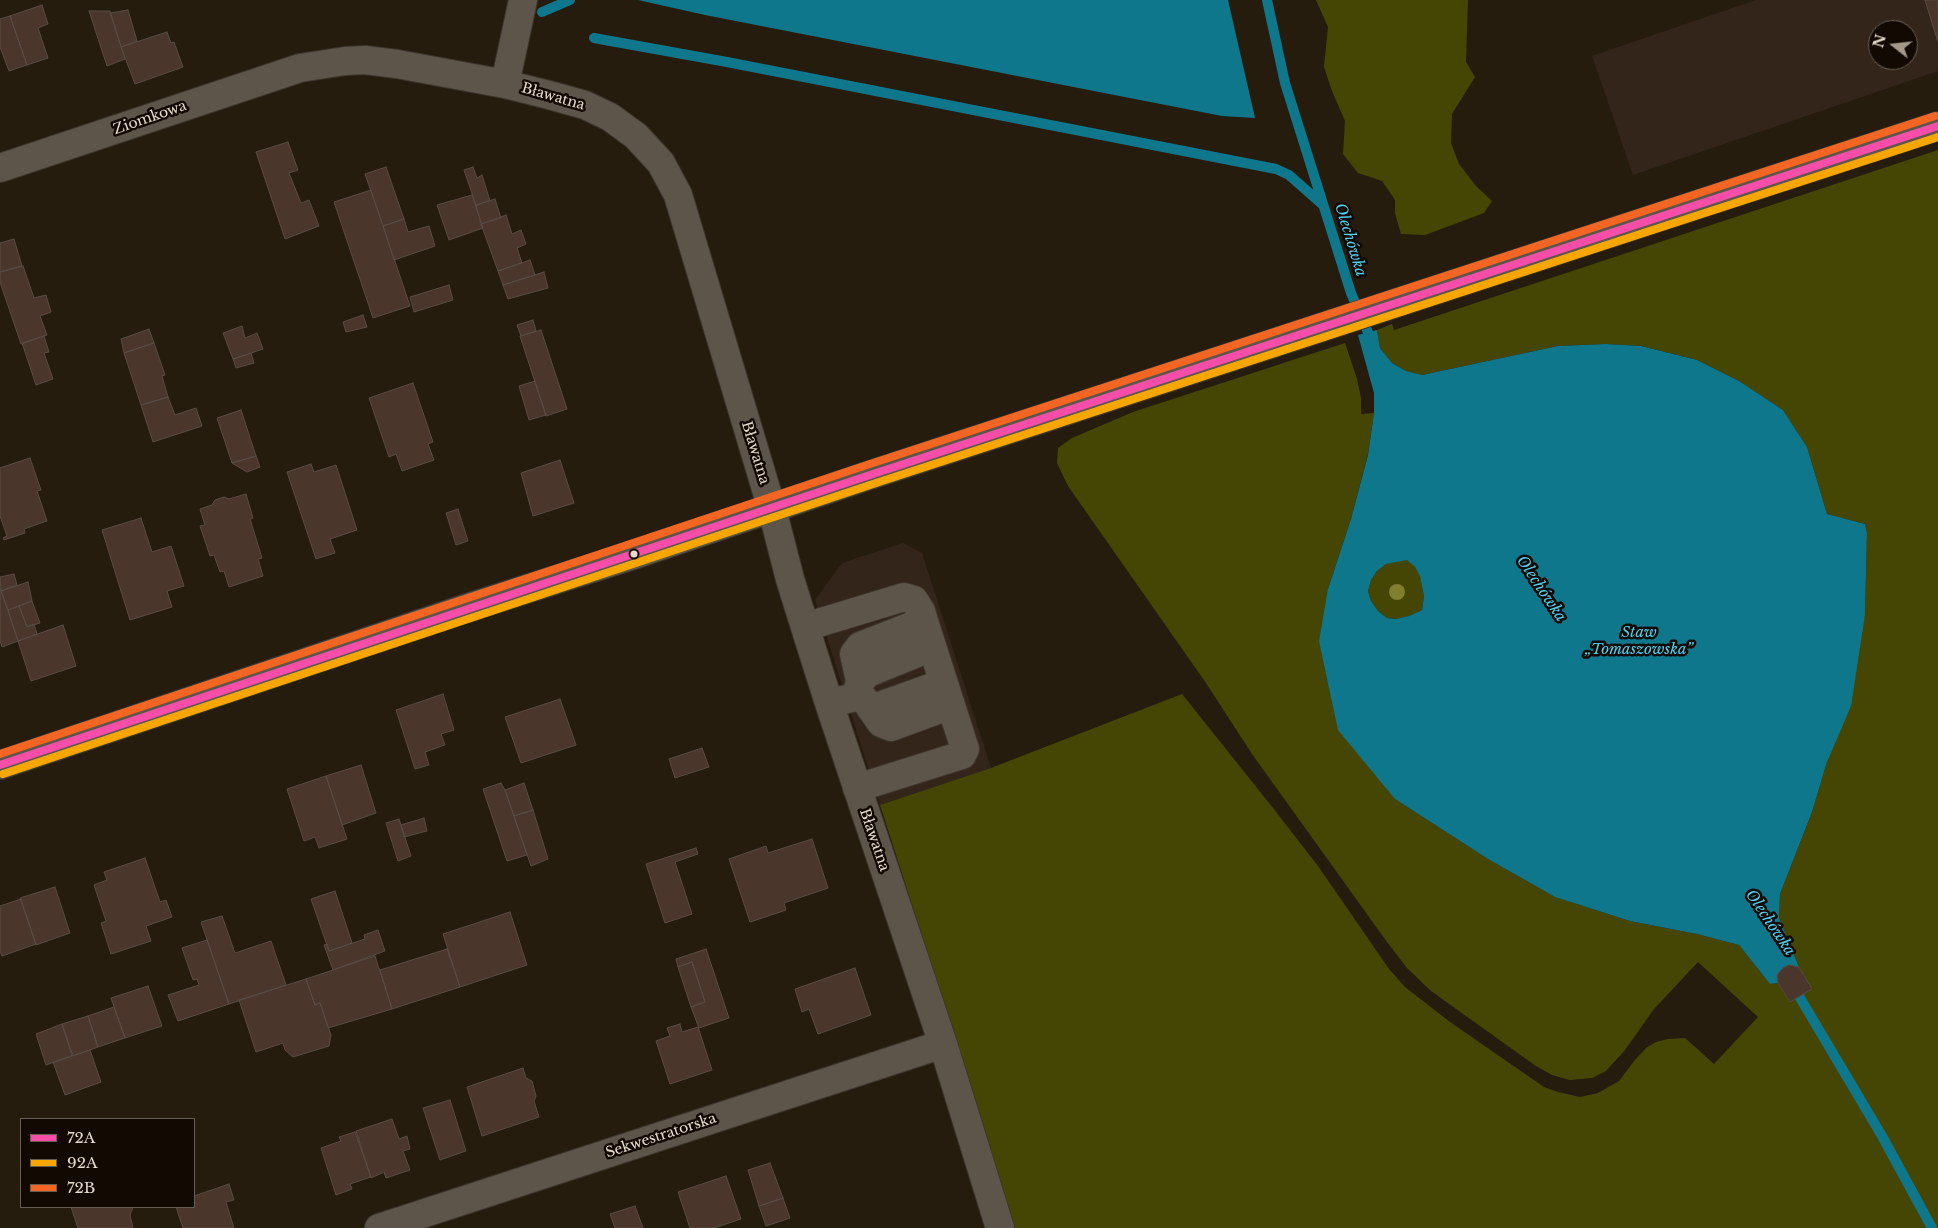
<!DOCTYPE html>
<meta charset="utf-8">
<style>
body{margin:0}
#map{position:relative;width:1938px;height:1228px;overflow:hidden;background:#261c0e;font-family:"Libre Baskerville",serif}
canvas{display:block}
.legend{position:absolute;left:20px;top:1118px;width:175px;height:90px;box-sizing:border-box;background:#120a02;border:1px solid #675e53;margin:0;padding:6px 9px;list-style:none;font-size:15px;color:#e7dbcc}
.legend li{display:flex;align-items:center;gap:10px;height:25px}
.legend b{width:25px;border:1px solid #675e53}
.north{position:absolute;left:1868px;top:20px;width:50px;height:50px;box-sizing:border-box;background:#120a02;border:1px solid #675e53;border-radius:50%;rotate:286deg;font-size:14px;font-weight:700;line-height:20px;text-align:center;color:#e7dbcc}
.north::after{content:'';display:block;margin:auto;width:18px;height:22px;background:#a3988a;clip-path:polygon(50% 0,100% 100%,50% 72%,0 100%)}
</style>
<div id="map">
<canvas width="1938" height="1228"></canvas>
<ul class="legend">
<li><b style="height:6px;background:#f54da8"></b>72A</li>
<li><b style="height:6px;background:#f7a600"></b>92A</li>
<li><b style="height:6px;background:#f26522"></b>72B</li>
</ul>
<div class="north">N</div>
</div>
<script>
const ctx = document.querySelector('canvas').getContext('2d');
ctx.lineJoin = 'round';
function paint(path, color) { ctx.fillStyle = color; ctx.fill(path, 'evenodd'); }
const poly = rows => new Path2D(rows.map(r => 'M' + r).join(''));
function strokePath(path, color, width, dash) { ctx.strokeStyle = color; ctx.lineWidth = width; ctx.lineCap = dash ? 'butt' : 'round'; ctx.setLineDash(dash || []); ctx.stroke(path); }
function write(font, color, halo, rows, align = 'center') {
  ctx.font = font + ' "Libre Baskerville",serif'; ctx.lineWidth = 5; ctx.setLineDash([]); ctx.textBaseline = 'middle'; ctx.strokeStyle = halo; ctx.fillStyle = color; for (const [text, x, y, turn = 0] of rows) {
    ctx.save(); ctx.translate(x, y); ctx.rotate((+turn || 0) * Math.PI / 180); ctx.textAlign = isNaN(turn) ? turn : align; if (halo) ctx.strokeText(text, 0, 0); ctx.fillText(text, 0, 0); ctx.restore();
  }
}
const commercial = poly([
 [1756,0,1938,0,1938,71,1633,175,1592,56],
 [1878,30,1908,30,1908,60,1878,60],
 [903,543,922,553,991,768,880,805,815,600,842,563]
]);
const green = poly([
 [1316,0,1468,0,1466,62,1475,77,1452,114,1451,143,1459,164,1476,186,1492,201,1484,213,1425,235,1401,234,1395,213,1395,200,1382,181,1358,173,1343,154,1345,121,1332,91,1324,67,1328,27],
 [1938,150,1938,1228,1012,1228,959,1050,880,805,991,768,1182,694,1273,808,1318,866,1389,969,1405,987,1450,1022,1544,1087,1558,1092,1580,1097,1598,1093,1619,1081,1635,1060,1646,1048,1656,1042,1668,1039,1685,1038,1714,1064,1758,1017,1698,962,1654,1009,1625,1050,1606,1071,1592,1078,1570,1080,1552,1075,1536,1066,1431,991,1407,968,1387,942,1252,754,1206,683,1068,486,1057,463,1058,448,1072,438,1133,412,1345,343,1357,379,1361,398,1361,414,1374,413,1368,454,1351,519,1328,589,1395,799,1488,859,1555,897,1630,921,1697,934,1739,945,1770,984,1778,983,1790,1002,1812,989,1799,967,1779,918,1780,894,1812,812,1827,762,1865,615,1867,533,1865,524,1827,514,1807,447,1783,410,1739,381,1697,360,1641,346,1606,344,1558,346,1422,375,1406,371,1392,363,1380,348,1377,330,1392,324,1394,330],
 [1407,559,1415,567,1420,575,1424,596,1422,610,1409,616,1396,619,1387,618,1378,611,1371,601,1368,591,1371,580,1377,571,1386,564]
]);
const water = poly([
 [638,0,1228,0,1255,118,1222,116,705,15],
 [1377,330,1380,348,1392,363,1406,371,1422,375,1558,346,1606,344,1641,346,1697,360,1739,381,1783,410,1807,447,1827,514,1865,524,1867,533,1865,615,1851,706,1827,762,1812,812,1780,894,1779,918,1799,967,1789,965,1783,968,1777,975,1778,983,1770,984,1739,945,1697,934,1630,921,1555,897,1488,859,1395,799,1338,730,1319,641,1328,589,1351,519,1368,455,1374,413,1374,393,1358,335],
 [1407,560,1415,567,1420,576,1424,596,1422,610,1409,616,1396,619,1387,618,1378,611,1371,601,1368,591,1371,580,1377,571,1386,564]
]);
const stream = poly([
 [1267,0,1285,83,1351,293,1373,344],
 [542,12,570,0],
 [594,38,727,62,1276,169,1289,175,1323,205],
 [1793,986,1882,1136,1932,1228]
]);
const building = poly([
 [1925,0,1938,0,1938,42,1925,0],
 [42,5,48,24,38,28,48,58,27,65,10,16,42,5],
 [128,10,137,41,121,47,110,13,128,10],
 [89,11,110,11,125,59,107,66,89,11],
 [10,16,27,65,9,71,0,47,0,19,10,16],
 [167,32,171,43,174,42,183,67,135,84,121,47,167,32],
 [288,142,298,170,289,173,301,203,309,200,319,226,285,239,256,152,288,142],
 [386,167,404,219,383,226,365,174,386,167],
 [473,167,477,178,482,175,490,201,476,205,464,170,473,167],
 [371,190,410,306,373,318,334,202,371,190],
 [472,195,483,228,449,240,437,205,472,195],
 [495,199,501,218,481,224,476,205,495,199],
 [506,215,512,234,521,230,526,244,517,248,522,263,498,271,481,224,506,215],
 [404,219,408,232,429,226,435,246,394,260,383,226,404,219],
 [14,239,22,266,0,272,0,243,14,239],
 [530,260,535,275,503,285,498,271,530,260],
 [23,266,34,298,46,295,51,312,40,316,47,335,21,344,0,282,0,272,23,266],
 [544,272,548,288,508,299,503,285,544,272],
 [449,285,453,300,414,312,410,297,449,285],
 [363,315,367,327,346,332,343,322,363,315],
 [533,320,536,331,521,336,517,325,533,320],
 [242,326,245,338,257,333,263,349,233,359,223,333,242,326],
 [149,329,154,343,124,353,121,339,149,329],
 [541,330,567,409,546,416,520,336,541,330],
 [44,336,49,352,44,353,53,379,36,385,22,343,44,336],
 [154,343,165,375,162,376,168,397,141,405,124,353,154,343],
 [251,353,254,363,236,368,233,359,251,353],
 [535,381,546,415,529,420,519,386,535,381],
 [413,383,433,442,428,444,434,460,402,471,396,454,389,457,369,398,413,383],
 [168,397,175,415,196,408,202,426,153,442,141,405,168,397],
 [241,410,256,456,232,463,217,418,241,410],
 [256,456,260,467,247,472,232,463,256,456],
 [30,458,41,490,37,491,47,521,24,529,25,533,4,540,3,538,7,536,0,516,0,468,30,458],
 [560,460,574,503,533,516,521,473,560,460],
 [311,464,314,472,336,465,357,530,330,539,335,553,316,559,287,472,311,464],
 [246,494,253,518,250,519,262,558,258,559,263,576,229,587,224,571,220,572,214,555,210,556,200,526,205,525,200,509,212,505,215,500,224,497,229,499,246,494],
 [458,509,468,541,456,545,446,513,458,509],
 [141,518,152,552,171,546,184,586,167,591,172,607,130,620,102,530,141,518],
 [14,574,17,585,1,591,0,577,14,574],
 [28,582,32,601,8,610,1,591,28,582],
 [0,588,18,641,2,647,0,641,0,588],
 [32,601,40,623,27,627,19,606,32,601],
 [19,606,27,627,34,624,37,634,18,641,8,610,19,606],
 [63,625,76,666,31,681,18,641,63,625],
 [443,694,454,730,441,734,445,745,425,752,429,765,415,769,396,710,443,694],
 [560,699,576,745,521,763,505,717,560,699],
 [702,748,709,767,675,778,669,759,702,748],
 [361,765,376,813,342,825,326,776,361,765],
 [326,776,347,839,319,848,315,837,304,841,287,789,326,776],
 [501,783,505,790,527,855,507,861,483,789,501,783],
 [524,783,533,810,514,816,505,790,524,783],
 [533,810,548,859,531,866,514,816,533,810],
 [424,818,427,831,404,837,401,825,424,818],
 [399,819,411,856,398,861,386,823,399,819],
 [812,839,828,888,784,903,786,910,750,922,729,859,766,846,768,853,812,839],
 [696,848,698,854,675,862,692,914,665,923,646,864,696,848],
 [145,858,160,902,166,900,172,917,146,926,151,941,111,954,101,923,106,921,94,885,107,880,104,872,145,858],
 [55,887,70,933,36,945,20,898,55,887],
 [335,891,352,943,329,951,311,899,335,891],
 [21,899,36,944,2,956,0,951,0,906,21,899],
 [510,912,527,965,460,987,443,934,510,912],
 [222,916,235,953,271,941,286,985,229,1004,201,922,222,916],
 [378,930,385,951,333,970,324,945,327,944,329,951,365,939,364,935,378,930],
 [207,940,229,1004,178,1021,168,995,199,985,197,979,193,980,182,948,207,940],
 [447,949,460,987,392,1009,380,970,447,949],
 [706,949,729,1018,699,1028,691,1007,705,1002,692,962,678,967,676,959,706,949],
 [375,956,392,1009,328,1028,320,1003,315,1005,306,979,375,956],
 [692,962,705,1002,691,1007,678,967,692,962],
 [1789,965,1799,967,1812,989,1790,1002,1778,983,1777,975,1783,968,1789,965],
 [855,968,871,1015,818,1034,809,1009,802,1012,795,989,855,968],
 [306,979,315,1005,320,1003,331,1035,329,1046,293,1057,285,1050,283,1043,256,1052,239,1000,306,979],
 [148,986,162,1026,125,1038,111,998,148,986],
 [114,1007,125,1038,98,1047,88,1016,114,1007],
 [88,1016,98,1047,73,1056,62,1024,88,1016],
 [62,1024,72,1056,46,1065,36,1034,62,1024],
 [680,1024,682,1032,698,1027,712,1070,670,1084,656,1041,670,1036,667,1028,680,1024],
 [90,1050,101,1082,65,1095,53,1062,90,1050],
 [523,1068,526,1078,532,1081,536,1096,534,1101,539,1117,482,1136,467,1087,523,1068],
 [450,1100,466,1151,440,1160,423,1108,450,1100],
 [392,1119,399,1139,407,1136,410,1149,403,1151,410,1170,386,1178,384,1172,371,1178,356,1131,392,1119],
 [355,1132,371,1177,350,1184,352,1189,336,1195,321,1148,341,1141,339,1137,355,1132],
 [770,1163,783,1198,759,1206,748,1170,770,1163],
 [726,1176,741,1219,714,1228,690,1228,678,1192,726,1176],
 [229,1184,234,1200,226,1202,234,1228,183,1228,176,1207,194,1207,194,1196,229,1184],
 [783,1198,790,1218,766,1226,759,1206,783,1198],
 [635,1206,643,1228,615,1228,610,1214,635,1206],
 [71,1207,133,1207,130,1215,133,1228,78,1228,71,1207]
]);
const minor = poly([
 [505,84,523,0],
 [0,168,300,68,345,61,365,60,397,64,505,84,549,95,585,105,610,117,636,136,661,163,678,195,772,509,790,579,805,627,829,703,943,1044,1000,1228],
 [805,627,904,597,914,600,921,611,924,621,965,749,962,755,857,788],
 [860,681,854,654,860,646,924,621],
 [856,696,860,681,868,673,932,647],
 [829,703,856,697,865,700,881,723,891,727,951,705],
 [871,709,944,683],
 [0,765,473,606,634,555,873,474,1938,126],
 [379,1228,943,1044]
]);
const bus1 = poly([
 [0,765,873,474,1938,126]
]);
const bus2 = poly([
 [3,774,876,483,1938,137]
]);
const bus3 = poly([
 [0,754,870,464,1935,116]
]);
const trees = [
 [1397,592]
];
const markers = [
 [634,554,4.5,"#e7dbcc"]
];
const streetNames = [
 ["Bławatna",553,97,16],
 ["Ziomkowa",150,118,-19],
 ["Bławatna",755,453,73],
 ["Bławatna",874,840,71],
 ["Sekwestratorska",661,1136,-18]
];
const waterNames = [
 ["Olechówka",1350,240,73],
 ["Olechówka",1541,589,56],
 ["Staw",1639,633],
 ["„Tomaszowska”",1639,650],
 ["Olechówka",1770,923,56]
];
paint(commercial, '#34251a');
paint(green, '#464604');
paint(water, '#0e778c');
strokePath(stream, '#0e778c', 10);
paint(building, '#4a362b');
strokePath(building, '#584c44', 1);
strokePath(minor, '#3e362d', 30);
strokePath(minor, '#5d554a', 28);
strokePath(bus1, '#f54da8', 8);
strokePath(bus2, '#f7a600', 8);
strokePath(bus3, '#f26522', 8);
ctx.fillStyle = '#807e2f';
for (const [x, y] of trees) { ctx.beginPath(); ctx.arc(x, y, 8, 0, 2 * Math.PI); ctx.fill(); }
for (const [x, y, r, color] of markers) { const dot = new Path2D(); dot.arc(x, y, r, 0, 2 * Math.PI); ctx.fillStyle = color; ctx.fill(dot); strokePath(dot, '#120a02', 2); }
write('14px', '#e7dbcc', '#120a02', streetNames);
write('italic 15px', '#50d2f4', '#120a02', waterNames);
</script>
